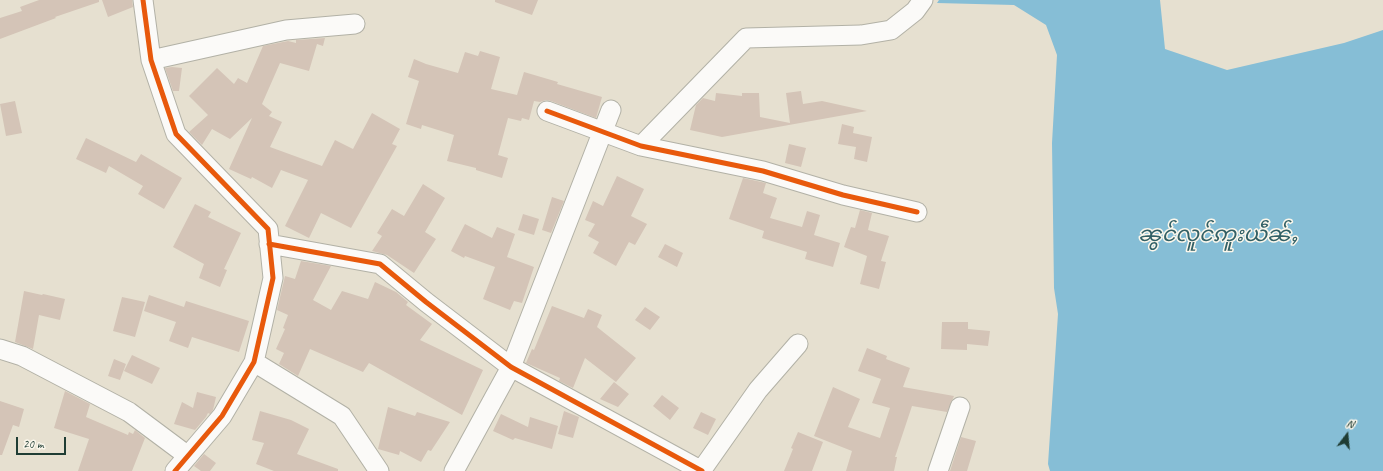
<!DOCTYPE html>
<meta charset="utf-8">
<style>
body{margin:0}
#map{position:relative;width:1383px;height:471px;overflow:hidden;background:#e6e0d0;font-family:Caveat,sans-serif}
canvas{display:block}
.north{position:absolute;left:1327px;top:415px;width:40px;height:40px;-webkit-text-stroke:3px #fbf7ec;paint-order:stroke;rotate:16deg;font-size:11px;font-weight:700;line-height:16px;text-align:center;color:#1f3d34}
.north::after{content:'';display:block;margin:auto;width:14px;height:18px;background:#1f3d34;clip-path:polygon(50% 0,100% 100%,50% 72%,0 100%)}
.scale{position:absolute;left:16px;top:437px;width:50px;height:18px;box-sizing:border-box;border:2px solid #1f3d34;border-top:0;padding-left:5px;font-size:12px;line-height:14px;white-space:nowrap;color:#1f3d34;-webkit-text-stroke:3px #fbf7ec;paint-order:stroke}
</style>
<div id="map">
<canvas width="1383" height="471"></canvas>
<div class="north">N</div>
<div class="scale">20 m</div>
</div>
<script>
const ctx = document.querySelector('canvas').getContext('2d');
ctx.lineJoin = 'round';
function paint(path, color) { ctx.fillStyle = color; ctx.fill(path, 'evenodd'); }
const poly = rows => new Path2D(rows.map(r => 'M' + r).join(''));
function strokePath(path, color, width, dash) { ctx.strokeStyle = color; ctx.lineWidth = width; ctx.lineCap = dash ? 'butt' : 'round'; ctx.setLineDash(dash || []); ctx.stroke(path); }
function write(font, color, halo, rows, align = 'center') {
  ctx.font = font + ' Caveat,"Noto Sans Myanmar",sans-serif'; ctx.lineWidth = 3; ctx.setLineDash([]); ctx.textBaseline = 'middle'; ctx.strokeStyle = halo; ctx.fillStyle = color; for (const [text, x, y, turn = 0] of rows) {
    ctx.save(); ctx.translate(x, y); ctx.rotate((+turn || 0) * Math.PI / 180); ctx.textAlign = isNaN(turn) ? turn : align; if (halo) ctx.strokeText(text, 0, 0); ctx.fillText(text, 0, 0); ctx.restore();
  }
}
const water = poly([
 [939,0,1160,0,1165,49,1227,70,1344,43,1383,30,1383,471,1050,471,1048,464,1058,314,1054,288,1052,143,1057,55,1046,25,1014,5,937,3]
]);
const building = poly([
 [39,0,99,0,99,2,55,17,56,18,0,39,0,18,22,11,20,7],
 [102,0,132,0,133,7,108,17],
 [495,0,538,0,532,15,495,2],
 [325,38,323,46,317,44,309,71,280,63,262,104,272,112,269,116,282,122,270,147,322,166,335,140,353,149,372,113,400,129,392,144,397,146,351,228,321,213,309,238,285,226,308,180,281,170,272,188,252,177,251,179,229,169,252,118,230,139,212,129,202,145,189,132,208,115,189,96,217,68,234,84,238,78,247,83,263,46,288,41,296,43,296,40],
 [480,51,500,57,491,89,517,95,524,72,558,82,557,84,602,97,596,118,551,101,546,100,540,102,534,101,529,120,522,118,521,121,508,118,498,155,508,158,502,178,476,170,476,168,447,161,454,135,422,125,421,129,406,124,419,81,408,77,414,59,426,64,458,73,465,52,478,56],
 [172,67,182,68,179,91,173,91,165,68],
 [801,91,803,104,822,101,867,111,722,137,690,130,696,105,703,98,715,101,716,93,742,96,742,93,759,93,760,117,790,123,786,93],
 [15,101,22,133,6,136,0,104],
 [842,124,854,127,853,133,872,137,867,162,854,159,856,147,838,144],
 [86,138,136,162,141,154,182,178,164,209,138,194,143,186,109,166,106,173,76,159],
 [789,144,806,148,801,167,785,163],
 [617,176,644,189,631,216,647,224,635,245,629,242,616,266,593,253,599,242,588,236,595,224,585,220,593,201,603,206],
 [743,178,766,183,763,193,777,198,770,218,802,227,807,211,820,215,814,235,840,243,833,267,805,259,807,252,762,238,764,231,729,219],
 [423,184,445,198,425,232,436,239,414,273,387,255,372,251,382,236,377,233,392,209,404,216],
 [552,197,564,201,551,233,542,230],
 [195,204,211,212,208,217,241,233,224,269,227,270,220,287,199,278,204,264,173,247],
 [860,210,872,213,868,230,889,236,881,261,886,262,879,289,860,284,867,256,844,247,851,227,855,228],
 [523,214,539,219,534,235,518,230],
 [465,224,492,238,497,227,515,234,507,257,534,267,522,303,514,301,510,310,483,299,495,267,465,256,464,258,451,251],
 [665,244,683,253,677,267,658,257],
 [301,261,331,266,313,300,331,310,342,291,368,299,375,282,396,292,408,302,406,305,432,324,420,340,483,370,462,415,369,363,363,372,310,349,298,376,279,364,284,353,276,349,285,329,283,328,288,315,277,310,285,276,295,279],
 [24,291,42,295,43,294,65,299,60,320,39,315,33,349,15,342],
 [149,295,184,307,186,301,249,321,239,352,192,337,188,348,169,341,176,322,144,311],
 [122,297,145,302,135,337,113,331],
 [552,306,584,318,588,309,602,315,597,327,636,358,616,382,585,358,573,388,559,381,560,378,526,363,532,349,534,350],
 [645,307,660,317,650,330,635,320],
 [942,322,968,322,968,329,990,331,988,346,967,344,967,350,941,349],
 [867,348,887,356,886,359,910,368,903,387,954,396,947,412,912,406,895,457,897,457,894,471,846,471,852,451,814,436,833,387,860,399,848,427,880,438,890,408,872,403,881,379,858,371],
 [132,355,160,368,152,384,124,371],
 [114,359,126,364,120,380,108,376],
 [614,382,629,394,618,407,600,399],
 [65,391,90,404,86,417,128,435,129,432,133,434,135,430,145,438,132,471,78,471,89,439,54,428],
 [197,392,216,397,213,410,210,414,208,413,206,417,195,430,174,424,182,402,193,408],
 [662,395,679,408,670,420,653,406],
 [0,401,24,409,19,427,13,425,2,455,0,455],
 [388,407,415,416,417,412,450,422,431,451,428,450,421,462,400,451,399,455,378,449],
 [260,411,291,420,309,429,297,454,338,469,338,471,274,471,256,464,264,443,252,440],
 [564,411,579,417,573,438,558,434],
 [701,412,716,419,708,435,693,428],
 [501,414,528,427,530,417,558,426,552,449,515,438,513,440,493,431],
 [798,432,823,442,812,471,784,471,793,449,791,448],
 [961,437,976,441,967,471,950,471],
 [204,454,216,463,210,471,201,471,194,466]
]);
const minor = poly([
 [143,0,151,60,176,134,268,229,273,278,254,362,222,416,175,471],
 [151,60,286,30,355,24],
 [547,111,641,146,763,171,843,195,917,212],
 [641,146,746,38,861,35,891,30,915,11,923,0],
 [269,244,380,264,426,302,511,367,702,471],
 [0,349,22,356,129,412,188,456],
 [254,362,342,416,379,471],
 [454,471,511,367,611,110],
 [701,471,758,390,798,344],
 [938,471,960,407]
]);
const cycleway = poly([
 [143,0,151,60,176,134,268,229,273,278,254,362,222,416,175,471],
 [547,111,641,146,763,171,843,195,917,212],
 [269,244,380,264,426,302,511,367,702,471]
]);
const waterNames = [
 ["ၼွင်လူင်ဢူးယဵၼ်ႇ",1218,235]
];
paint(water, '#86bed6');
paint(building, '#d4c4b7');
strokePath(minor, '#b2b1a6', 21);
strokePath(minor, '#fbfaf8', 19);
strokePath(cycleway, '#e8590c', 5);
write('italic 21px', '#326066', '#fbf7ec', waterNames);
</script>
